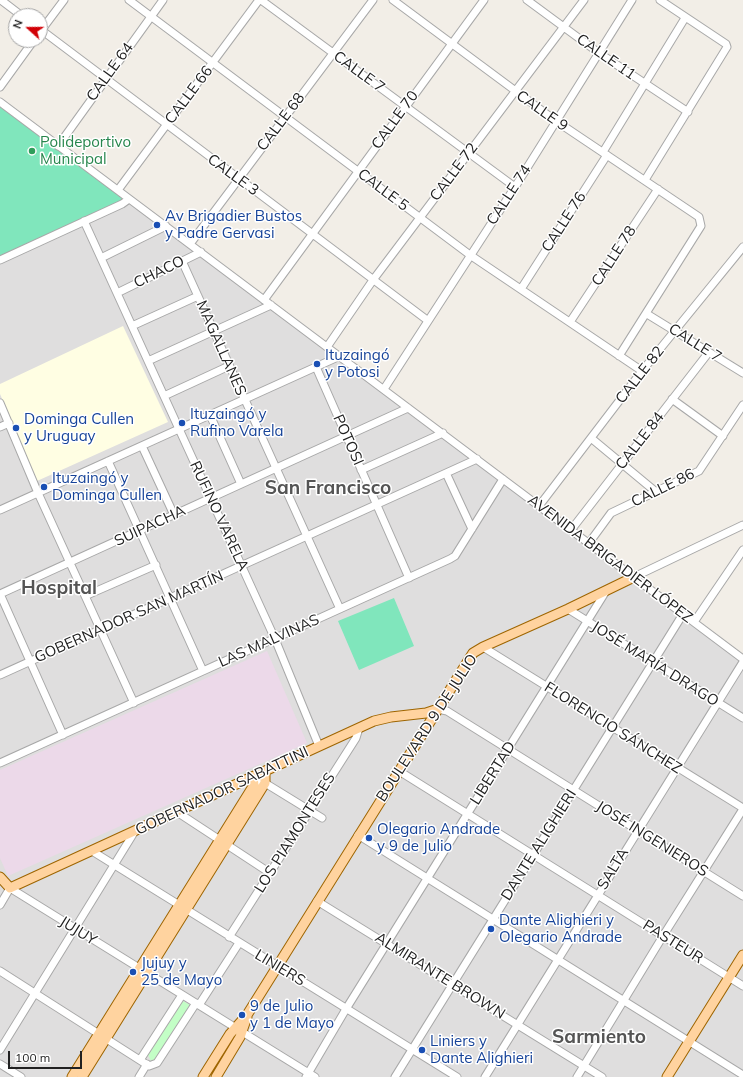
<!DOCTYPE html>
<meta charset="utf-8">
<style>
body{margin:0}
#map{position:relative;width:743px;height:1077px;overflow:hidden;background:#f2eee7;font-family:Mulish,sans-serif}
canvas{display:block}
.north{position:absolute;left:8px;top:8px;width:40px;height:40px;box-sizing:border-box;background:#fff;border:1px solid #a6a6a6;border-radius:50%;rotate:291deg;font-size:11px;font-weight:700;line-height:16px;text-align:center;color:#212121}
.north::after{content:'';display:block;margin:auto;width:14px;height:18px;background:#d20006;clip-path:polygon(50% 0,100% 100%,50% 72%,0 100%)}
.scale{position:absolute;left:8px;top:1051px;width:74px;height:18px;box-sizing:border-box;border:2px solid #212121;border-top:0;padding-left:5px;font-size:12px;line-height:14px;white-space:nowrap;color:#212121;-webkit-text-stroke:3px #fff;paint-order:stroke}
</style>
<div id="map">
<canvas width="743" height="1077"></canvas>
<div class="north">N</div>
<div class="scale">100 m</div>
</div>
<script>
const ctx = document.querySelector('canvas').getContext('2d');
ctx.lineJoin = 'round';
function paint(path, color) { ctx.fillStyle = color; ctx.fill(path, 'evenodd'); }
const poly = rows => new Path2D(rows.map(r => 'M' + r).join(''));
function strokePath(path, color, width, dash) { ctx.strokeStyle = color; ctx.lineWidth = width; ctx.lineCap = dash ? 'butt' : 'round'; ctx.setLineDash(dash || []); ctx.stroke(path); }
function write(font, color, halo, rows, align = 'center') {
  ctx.font = font + ' Mulish,sans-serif'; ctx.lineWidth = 3; ctx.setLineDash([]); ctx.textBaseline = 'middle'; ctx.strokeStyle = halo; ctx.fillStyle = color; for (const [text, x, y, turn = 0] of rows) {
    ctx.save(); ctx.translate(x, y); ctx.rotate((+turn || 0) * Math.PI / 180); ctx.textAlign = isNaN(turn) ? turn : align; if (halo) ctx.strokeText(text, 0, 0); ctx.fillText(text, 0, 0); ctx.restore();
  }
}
const residential = poly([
 [0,102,743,659,743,1077,0,1077]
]);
const industrial = poly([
 [267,651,307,743,8,876,0,858,0,770]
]);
const education = poly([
 [123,326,168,422,37,481,0,394,0,384]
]);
const park = poly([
 [183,1001,190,1005,156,1060,151,1061,148,1055]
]);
const pitch = poly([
 [0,102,129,199,0,259],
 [394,598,414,646,359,670,338,621]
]);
const minor = poly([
 [1,0,22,16],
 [129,0,470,255,642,371],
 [261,0,515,187],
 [393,0,556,121,699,217,701,226,619,356],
 [527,0,599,53,688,112],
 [40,29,427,320],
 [40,32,64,0],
 [0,87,34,40],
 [0,102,743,659],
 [58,146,163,0],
 [603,152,685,18],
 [645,180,727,47,726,44,660,0],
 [118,190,259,0],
 [84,221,275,639,319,746],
 [190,244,373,0],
 [101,258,166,226],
 [0,260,122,204,129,199],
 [182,261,340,609],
 [521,289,607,155],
 [117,293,201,252],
 [264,300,484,0],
 [647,314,743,373],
 [570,322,658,189],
 [132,326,198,296],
 [327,347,373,280,584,0],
 [148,361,271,305],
 [316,367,409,578],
 [384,389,515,187,632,0],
 [164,396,229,366],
 [672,399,723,436],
 [0,403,38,493,134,703],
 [210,415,241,484],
 [0,427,9,423],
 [591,438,656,492],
 [142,446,174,515],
 [108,461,203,671],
 [361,470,443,433],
 [446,473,472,529],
 [539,506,642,371,743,247],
 [0,510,340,356],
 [571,530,709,352],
 [589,543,611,513,699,471,743,405],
 [634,577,743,525],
 [0,594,408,408],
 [0,594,63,735],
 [85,596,156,565],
 [568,609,743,718],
 [694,622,743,550],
 [483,647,743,808],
 [0,675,477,459],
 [438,709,447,711,743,896],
 [0,763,450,559,455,556,503,479],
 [399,771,743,986],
 [254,783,265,783,322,818],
 [177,812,270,873],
 [358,835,743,1075],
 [92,851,457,1077],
 [317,901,602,1077],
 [0,905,10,888,315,1077],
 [229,937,356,738,359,728],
 [0,971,149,1066,157,1063,196,1003],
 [199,1005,239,943],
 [0,1050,135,831],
 [140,1060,182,995],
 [0,1064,21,1077],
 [139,1077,147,1064],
 [306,1077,346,1009,606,591],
 [395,1077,683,614],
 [485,1077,743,662],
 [577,1077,663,936,743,809]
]);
const major = poly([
 [0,877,10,888,374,721,391,717,426,713,438,709],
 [72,1077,254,785,253,777],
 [82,1077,265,783,265,771],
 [203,1077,230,1034,247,1015,473,653,483,647,568,609,634,577],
 [216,1077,240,1037,247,1017],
 [667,1077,743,955]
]);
const markers = [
 [32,151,4,"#2e9e5b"],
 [157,225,4,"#1a4fb4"],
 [317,364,4,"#1a4fb4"],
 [182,423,4,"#1a4fb4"],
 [16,428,4,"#1a4fb4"],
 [44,487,4,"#1a4fb4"],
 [369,838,4,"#1a4fb4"],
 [491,929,4,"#1a4fb4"],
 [133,972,4,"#1a4fb4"],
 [242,1015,4,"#1a4fb4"],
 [422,1050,4,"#1a4fb4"]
];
const streetNames = [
 ["CALLE 11",606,57,35],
 ["CALLE 64",110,72,-54],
 ["CALLE 7",359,72,36],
 ["CALLE 66",189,95,-53],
 ["CALLE 9",542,111,35],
 ["CALLE 70",395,120,-54],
 ["CALLE 68",281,122,-53],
 ["CALLE 72",454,172,-53],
 ["CALLE 3",233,175,36],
 ["CALLE 5",383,190,37],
 ["CALLE 74",509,195,-57],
 ["CALLE 76",564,222,-57],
 ["CALLE 78",614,256,-57],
 ["CHACO",159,272,-26],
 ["CALLE 7",695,343,32],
 ["MAGALLANES",221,348,66],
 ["CALLE 82",640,375,-52],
 ["POTOSI",348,440,66],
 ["CALLE 84",640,441,-52],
 ["CALLE 86",663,488,-26],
 ["RUFINO VARELA",219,516,65],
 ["SUIPACHA",150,526,-25],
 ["AVENIDA BRIGADIER LÓPEZ",610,559,37],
 ["GOBERNADOR SAN MARTÍN",129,617,-24],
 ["LAS MALVINAS",269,641,-24],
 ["JOSÉ MARÍA DRAGO",655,664,32],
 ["BOULEVARD 9 DE JULIO",427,728,-57],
 ["FLORENCIO SÁNCHEZ",613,728,32],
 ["LIBERTAD",493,773,-58],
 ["GOBERNADOR SABATTINI",222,791,-25],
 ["LOS PIAMONTESES",295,833,-58],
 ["JOSÉ INGENIEROS",652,839,32],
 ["DANTE ALIGHIERI",539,845,-58],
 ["SALTA",613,869,-59],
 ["JUJUY",78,931,32],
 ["PASTEUR",673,942,32],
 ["LINIERS",280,968,31],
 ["ALMIRANTE BROWN",440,976,32]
];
const leisureNames = [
 ["Polideportivo",40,142],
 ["Municipal",40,159]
];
const transitNames = [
 ["Av Brigadier Bustos",165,216],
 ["y Padre Gervasi",165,233],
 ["Ituzaingó",325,355],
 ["y Potosi",325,372],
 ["Ituzaingó y",190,414],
 ["Rufino Varela",190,431],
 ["Dominga Cullen",24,419],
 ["y Uruguay",24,436],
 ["Ituzaingó y",52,478],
 ["Dominga Cullen",52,495],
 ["Olegario Andrade",377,829],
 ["y 9 de Julio",377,846],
 ["Dante Alighieri y",499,920],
 ["Olegario Andrade",499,937],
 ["Jujuy y",141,963],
 ["25 de Mayo",141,980],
 ["9 de Julio",250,1006],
 ["y 1 de Mayo",250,1023],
 ["Liniers y",430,1041],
 ["Dante Alighieri",430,1058]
];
const districtNames = [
 ["San Francisco",328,488],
 ["Hospital",59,588],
 ["Sarmiento",599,1037]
];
paint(residential, '#dfdede');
paint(industrial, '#ecd9e9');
paint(education, '#fffee3');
paint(park, '#c3fec6');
paint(pitch, '#80e6bc');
strokePath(minor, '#a8a8a8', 9);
strokePath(major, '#9e6500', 11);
strokePath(minor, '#fff', 7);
strokePath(major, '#ffd39f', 9);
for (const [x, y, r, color] of markers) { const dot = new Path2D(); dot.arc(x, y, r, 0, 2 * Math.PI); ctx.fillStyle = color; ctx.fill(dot); strokePath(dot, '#fff', 1.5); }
write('15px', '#212121', '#fff', streetNames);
write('15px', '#27864d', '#fff', leisureNames, 'left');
write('15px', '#164399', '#fff', transitNames, 'left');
write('bold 19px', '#545454', '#fff', districtNames);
</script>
